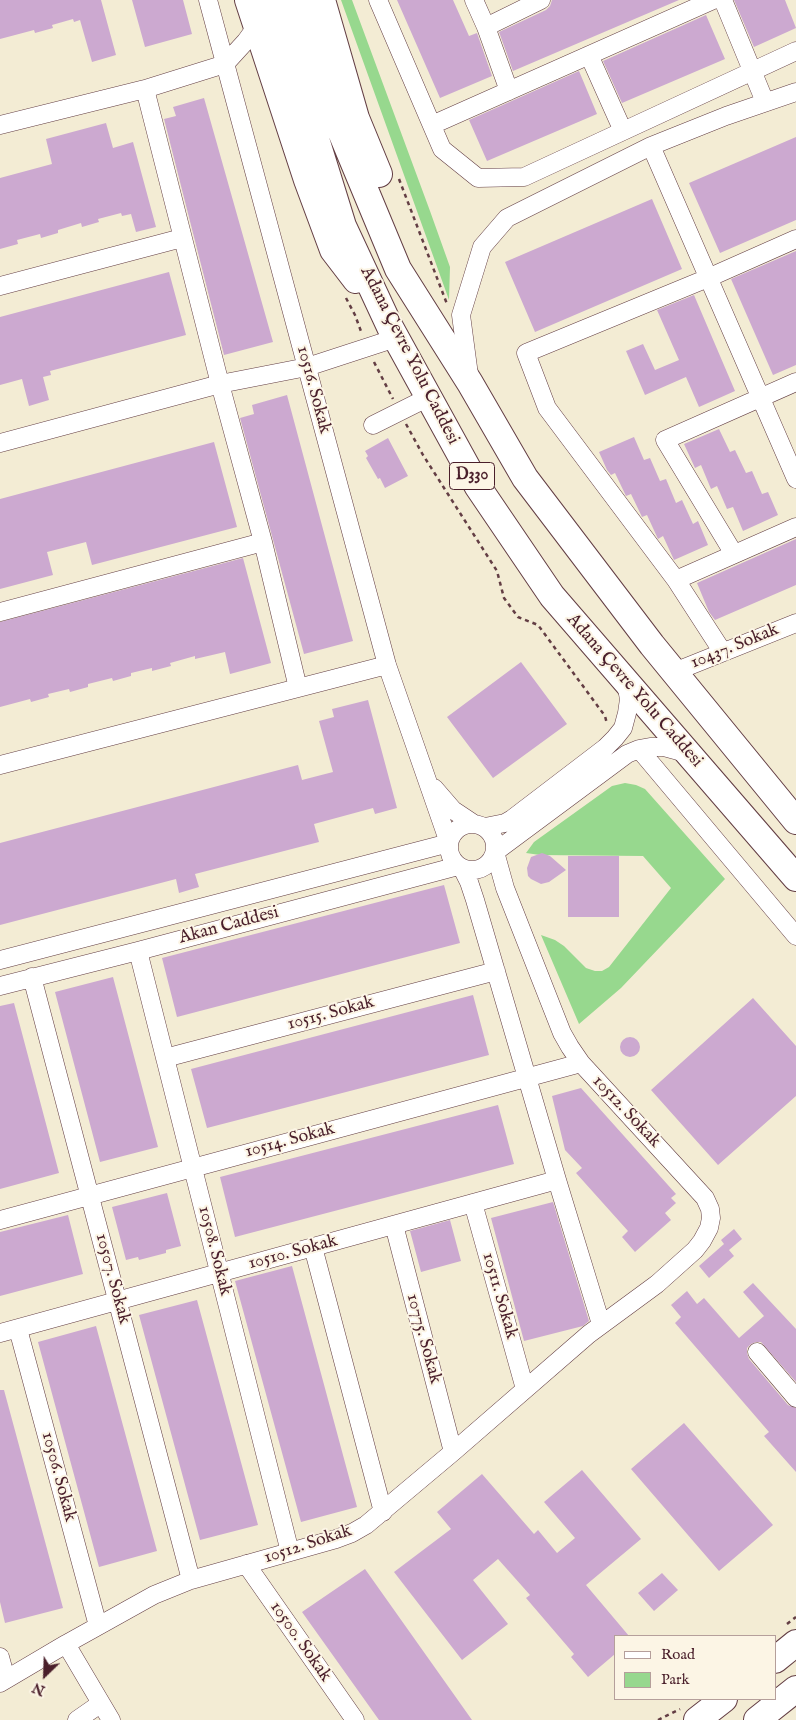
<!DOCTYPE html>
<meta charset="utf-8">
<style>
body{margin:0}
#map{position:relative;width:796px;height:1720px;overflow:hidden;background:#f3ecd4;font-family:"IM FELL English",serif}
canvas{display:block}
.legend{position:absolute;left:614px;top:1635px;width:162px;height:65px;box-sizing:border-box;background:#fcf5e5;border:1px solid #b59f9b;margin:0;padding:6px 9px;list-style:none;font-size:15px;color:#4a1f2b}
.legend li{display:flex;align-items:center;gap:10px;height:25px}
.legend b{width:25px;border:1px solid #b59f9b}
.north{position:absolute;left:20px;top:1650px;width:50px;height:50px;-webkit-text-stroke:4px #fcf5e5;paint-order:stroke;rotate:204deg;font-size:14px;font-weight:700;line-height:20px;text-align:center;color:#4a1f2b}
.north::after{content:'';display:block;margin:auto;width:18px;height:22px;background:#4a1f2b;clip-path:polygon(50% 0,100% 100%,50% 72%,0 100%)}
</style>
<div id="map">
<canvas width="796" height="1720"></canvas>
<ul class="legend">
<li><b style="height:6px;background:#fff"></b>Road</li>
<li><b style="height:14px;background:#97d88e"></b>Park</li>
</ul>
<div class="north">N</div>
</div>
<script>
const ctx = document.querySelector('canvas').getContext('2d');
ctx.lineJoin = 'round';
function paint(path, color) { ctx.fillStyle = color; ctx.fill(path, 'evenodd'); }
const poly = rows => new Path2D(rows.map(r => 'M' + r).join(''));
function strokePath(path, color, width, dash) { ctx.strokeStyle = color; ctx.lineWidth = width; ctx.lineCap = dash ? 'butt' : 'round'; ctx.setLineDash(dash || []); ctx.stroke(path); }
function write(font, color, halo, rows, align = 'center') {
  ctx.font = font + ' "IM FELL English",serif'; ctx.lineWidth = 4; ctx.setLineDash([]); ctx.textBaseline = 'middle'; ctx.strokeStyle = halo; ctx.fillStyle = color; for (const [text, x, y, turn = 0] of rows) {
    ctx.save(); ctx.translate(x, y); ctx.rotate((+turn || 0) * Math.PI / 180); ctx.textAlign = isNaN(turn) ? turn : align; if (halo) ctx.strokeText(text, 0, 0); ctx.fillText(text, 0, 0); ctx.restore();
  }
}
const green = poly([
 [341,0,352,0,430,211,450,267,449,300],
 [625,783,636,785,645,789,725,879,621,988,579,1024,541,935,555,940,564,946,586,968,595,971,602,971,609,967,671,888,643,856,540,855,526,853,534,842,612,786]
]);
const building = poly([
 [0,0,101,0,116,55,92,62,80,20,74,22,73,19,52,25,53,28,35,33,34,30,0,39],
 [132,0,183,0,192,34,145,47],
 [397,0,453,0,469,36,477,33,492,76,440,98],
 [552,0,679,0,513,71,499,32,546,10,550,6],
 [734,0,785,0,796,28,754,47],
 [706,15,725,59,622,103,603,61],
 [579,71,597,114,487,161,469,120],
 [204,98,273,342,224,355,164,119,176,116,173,107],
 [106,123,113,148,133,142,156,227,136,232,131,214,122,216,121,213,98,219,99,222,82,227,81,223,58,230,58,233,41,238,40,234,17,240,18,244,0,249,0,178,52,164,46,139],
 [796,137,796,220,720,253,689,183],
 [652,199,682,269,535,332,505,262],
 [796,251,796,365,773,375,731,279],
 [169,272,186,335,50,371,51,375,43,377,49,400,29,406,22,379,0,385,0,317],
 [694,295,735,391,699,407,686,377,645,395,626,351,643,344,655,370,679,360,657,310],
 [287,395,353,641,304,654,240,418,254,414,252,405],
 [719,429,730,452,735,450,746,473,752,471,762,494,768,492,778,515,743,531,733,507,727,509,717,486,711,489,701,465,695,468,684,444],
 [634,437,644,460,650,458,660,481,666,479,676,503,682,500,693,524,698,521,708,545,674,560,663,536,658,539,647,515,642,517,631,494,626,496,615,473,611,475,607,470,599,452],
 [388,438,408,476,385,488,380,478,378,479,366,458,368,456,365,451],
 [214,442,237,527,92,565,86,542,47,552,53,575,0,589,0,499],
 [796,539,796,585,715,620,709,612,697,583],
 [243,558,271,663,230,674,225,652,195,659,195,656,170,663,171,666,152,671,152,668,131,673,131,676,113,681,112,678,88,684,88,687,70,692,69,689,48,694,49,697,31,702,30,699,0,707,0,622],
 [521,662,567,724,493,778,447,717],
 [368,700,397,808,375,814,373,808,314,824,319,842,195,874,199,887,179,893,176,879,0,925,0,843,298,765,302,780,333,772,319,721,334,717,332,709],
 [542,853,550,856,566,870,549,882,541,884,531,879,528,876,527,868,531,857],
 [568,856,619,856,619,917,568,917],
 [444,885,460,943,177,1017,162,958],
 [113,977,158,1147,100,1162,55,992],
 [473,995,489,1055,207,1128,191,1069],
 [753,998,796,1046,796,1096,718,1165,651,1090],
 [14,1003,59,1173,0,1189,0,1006],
 '620 1047a10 10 0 1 1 20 0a10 10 0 1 1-20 0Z',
 [581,1088,676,1194,671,1198,676,1203,665,1213,671,1220,635,1252,622,1237,628,1231,576,1173,582,1168,565,1150,552,1096],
 [498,1105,514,1164,235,1237,220,1177],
 [167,1193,181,1246,166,1250,166,1253,139,1260,138,1257,126,1260,112,1207],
 [553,1202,589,1321,583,1326,524,1341,491,1218],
 [68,1215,83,1274,0,1296,0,1232],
 [450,1220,461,1261,421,1272,410,1231],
 [734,1229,742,1239,729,1250,734,1256,709,1278,699,1266,724,1244,721,1240],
 [292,1266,357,1507,301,1522,235,1281],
 [753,1283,796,1329,796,1382,761,1342,756,1342,751,1344,747,1348,747,1353,749,1359,788,1405,796,1408,796,1472,764,1436,769,1432,675,1323,681,1317,671,1305,687,1291,697,1304,704,1298,739,1338,764,1316,743,1292],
 [197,1300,258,1525,200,1540,139,1315],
 [96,1326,157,1551,99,1567,38,1342],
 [0,1390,4,1390,63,1608,5,1623,0,1602],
 [684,1423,773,1525,719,1571,631,1469],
 [582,1470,641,1539,586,1585,629,1636,615,1636,615,1654,588,1677,571,1657,574,1654,526,1598,530,1595,498,1559,473,1580,508,1624,462,1660,394,1572,451,1529,437,1512,482,1474,534,1534,538,1530,557,1553,575,1538,544,1502],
 [365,1569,472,1720,379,1720,302,1612],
 [662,1573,678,1590,654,1611,638,1593]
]);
const path = poly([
 [399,179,447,304],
 [346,298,355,315,362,334],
 [374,362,393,399],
 [406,424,423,455,497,571,504,598,518,617,538,625,605,716,607,724],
 [787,1624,796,1617],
 [658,1720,680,1709]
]);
const minor = poly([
 [378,0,442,149,478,178,524,177,796,51],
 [474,0,486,27,509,91],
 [723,0,765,102],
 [486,27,541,0],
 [589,55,623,131],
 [145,89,220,384,263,542,298,688],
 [0,125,145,89,225,64,246,41,256,27],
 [432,125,713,0],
 [651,146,796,479],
 [0,286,182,238],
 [469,375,461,315,482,247,507,218,651,146,726,116,796,92],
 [373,425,429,397],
 [0,443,220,384,307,367,396,338],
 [734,554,665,440,796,382],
 [676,580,547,408,526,353,708,278,796,239],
 [0,612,263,542],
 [722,651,676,580,796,527],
 [674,672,796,623],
 [639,749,796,936],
 [0,765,387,665],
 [434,788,453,810,474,824],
 '449 847a23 23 0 1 1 46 0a23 23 0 1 1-46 0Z',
 [485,827,505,823,512,819,605,748,615,738,623,728,627,713,629,699,626,683],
 [462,868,469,882,475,900,557,1180,601,1324],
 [138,951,290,1552],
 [0,960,449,843,387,665,208,0],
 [32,977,191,1580],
 [0,986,138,951,458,866],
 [165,1058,496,971],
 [473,1203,525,1389],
 [0,1220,581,1063],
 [394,1225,453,1452],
 [313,1247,383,1512],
 [18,1329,98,1626],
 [0,1333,557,1180],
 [757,1352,796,1398],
 [246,1564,355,1720],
 [66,1644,111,1720],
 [0,1657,6,1679],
 [0,1683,66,1644,154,1595,191,1580,336,1539,352,1533,366,1525,453,1452,589,1334,657,1284,695,1250,702,1241,709,1228,711,1218,710,1209,705,1198,581,1063,570,1047,562,1033,505,888,495,852,627,754,639,749,650,747,664,747,686,753],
 [77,1720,100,1704]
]);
const highway = poly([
 [248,0,307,180,333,250,356,280],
 [273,0,343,226,390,327,478,487,552,596,796,878],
 [298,0,336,120,398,269,470,383,525,478,652,645,796,821],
 [322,0,356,118,379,174],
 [775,1660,796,1643],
 [697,1720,724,1699],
 [757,1720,796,1689]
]);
const shields = [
 [472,476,45]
];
const shieldNames = [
 ["D330",472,476]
];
const streetNames = [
 ["Adana Çevre Yolu Caddesi",409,356,63],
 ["10516. Sokak",313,390,75],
 ["10437. Sokak",735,647,-22],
 ["Adana Çevre Yolu Caddesi",634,691,49],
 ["Akan Caddesi",229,926,-15],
 ["10515. Sokak",331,1014,-15],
 ["10512. Sokak",626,1112,47],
 ["10514. Sokak",290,1141,-15],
 ["10508. Sokak",214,1251,76],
 ["10510. Sokak",293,1253,-15],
 ["10507. Sokak",112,1279,75],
 ["10511. Sokak",499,1296,74],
 ["10775. Sokak",423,1339,75],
 ["10506. Sokak",58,1477,75],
 ["10512. Sokak",308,1545,-18],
 ["10500. Sokak",300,1642,55]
];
paint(green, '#97d88e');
paint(building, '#cca9d0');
strokePath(minor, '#633e44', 19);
strokePath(highway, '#633e44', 28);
strokePath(path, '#633e44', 2.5, [4, 4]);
strokePath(minor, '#fff', 18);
strokePath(highway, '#fff', 26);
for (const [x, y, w] of shields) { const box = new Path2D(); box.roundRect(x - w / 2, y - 13.5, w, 27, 4); ctx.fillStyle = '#fcf5e5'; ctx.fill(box); strokePath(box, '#4a1f2b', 1); }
write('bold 16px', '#4a1f2b', null, shieldNames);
write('18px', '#4a1f2b', '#fcf5e5', streetNames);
</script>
